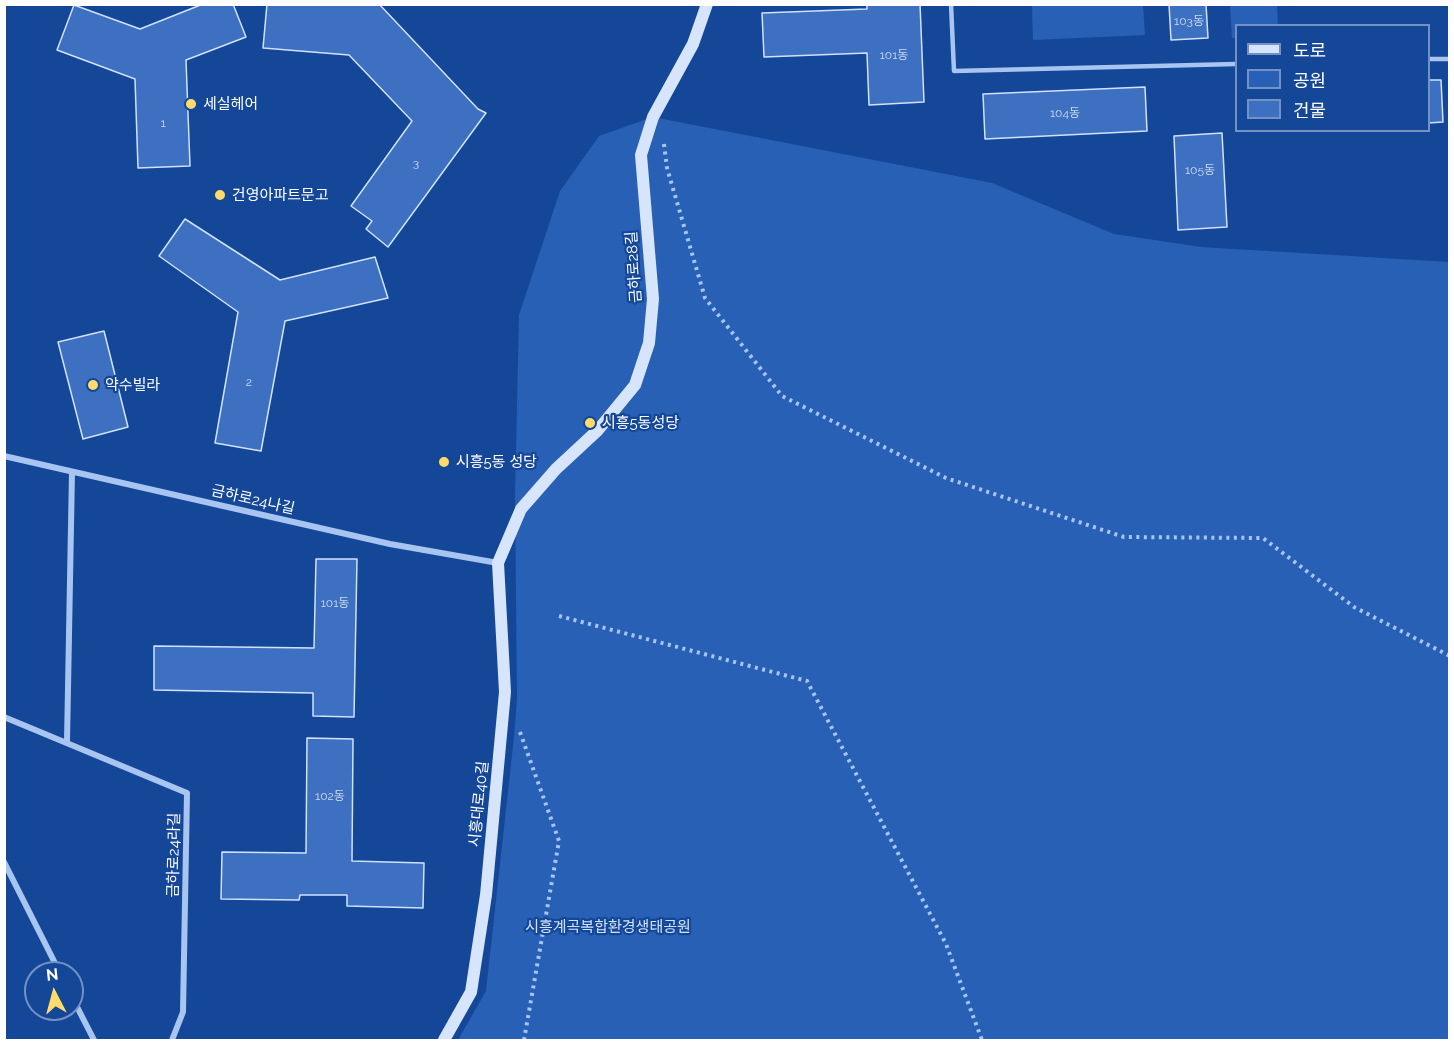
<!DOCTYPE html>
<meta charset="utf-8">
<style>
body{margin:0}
#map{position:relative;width:1454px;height:1045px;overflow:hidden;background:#154799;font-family:Raleway,"Noto Sans KR",sans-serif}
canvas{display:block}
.frame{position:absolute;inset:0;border:6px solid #fff;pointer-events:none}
.legend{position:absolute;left:1235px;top:24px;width:195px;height:108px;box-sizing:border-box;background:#154799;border:2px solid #7391c2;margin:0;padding:8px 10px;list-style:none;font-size:18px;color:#fff}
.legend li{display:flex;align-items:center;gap:12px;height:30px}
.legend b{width:30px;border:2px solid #7391c2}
.north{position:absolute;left:24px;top:961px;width:60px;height:60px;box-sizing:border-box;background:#154799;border:2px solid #7391c2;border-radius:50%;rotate:354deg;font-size:16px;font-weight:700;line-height:24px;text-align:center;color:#fff}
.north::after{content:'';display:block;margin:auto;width:21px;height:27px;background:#ffdc69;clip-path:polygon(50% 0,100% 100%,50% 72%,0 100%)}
</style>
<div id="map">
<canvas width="1454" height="1045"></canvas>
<div class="frame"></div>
<ul class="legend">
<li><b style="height:8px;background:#d7e5fc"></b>도로</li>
<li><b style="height:16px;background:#2860b6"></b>공원</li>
<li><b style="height:16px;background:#3d70c0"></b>건물</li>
</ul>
<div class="north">N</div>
</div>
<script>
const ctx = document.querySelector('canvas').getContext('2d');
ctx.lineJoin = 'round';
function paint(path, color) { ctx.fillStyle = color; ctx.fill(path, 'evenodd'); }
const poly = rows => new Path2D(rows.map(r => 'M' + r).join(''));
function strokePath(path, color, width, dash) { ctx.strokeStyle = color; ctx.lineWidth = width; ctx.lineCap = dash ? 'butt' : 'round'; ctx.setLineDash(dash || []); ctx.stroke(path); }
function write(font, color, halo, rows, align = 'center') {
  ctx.font = font + ' Raleway,"Noto Sans KR",sans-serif'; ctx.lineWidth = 4.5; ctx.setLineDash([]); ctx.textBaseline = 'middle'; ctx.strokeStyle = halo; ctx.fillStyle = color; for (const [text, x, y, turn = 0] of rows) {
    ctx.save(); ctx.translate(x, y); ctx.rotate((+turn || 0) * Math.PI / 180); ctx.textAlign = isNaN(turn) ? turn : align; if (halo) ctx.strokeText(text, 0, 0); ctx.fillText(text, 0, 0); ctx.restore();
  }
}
const green = poly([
 [1032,5,1143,5,1145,35,1033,40],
 [1230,5,1277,5,1278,25,1236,26,1236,38,1232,38],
 [653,117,992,183,1114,234,1201,247,1449,262,1449,1040,458,1040,486,991,514,737,517,698,515,497,519,315,560,191,599,136]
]);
const building = poly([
 [203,4,233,4,246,37,186,60,190,166,138,168,135,79,57,50,74,5,140,29,203,4],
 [267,4,379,4,478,109,486,113,388,247,366,229,372,221,351,206,412,121,349,55,263,48,267,4],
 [867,4,920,4,924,102,869,105,867,53,764,57,762,13,867,9,867,4],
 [1169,4,1206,4,1208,38,1171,40,1169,4],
 [1428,80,1441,80,1443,122,1428,123,1428,80],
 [1145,87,1147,131,985,139,983,94,1145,87],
 [1222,133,1227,227,1178,230,1174,136,1222,133],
 [185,219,280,280,375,257,388,298,285,321,261,451,215,443,238,312,159,256,185,219],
 [104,331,128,427,83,439,58,342,104,331],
 [316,559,357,559,354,717,313,716,313,693,154,690,154,646,314,648,316,559],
 [307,738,353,739,352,861,424,863,423,908,347,906,347,895,300,895,299,900,221,899,222,852,306,853,307,738]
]);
const path = poly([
 [664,144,667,168,705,298,782,396,946,478,1124,537,1263,538,1354,607,1450,656],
 [559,616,807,681,946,944,982,1040],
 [520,732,559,841,524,1040]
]);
const lane = poly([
 [951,4,954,71,1236,64],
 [1428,59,1450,59]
]);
const street = poly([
 [4,456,390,544,498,563],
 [4,717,187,793,183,1012,172,1040],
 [67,742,72,472],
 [4,862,60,973],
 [72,997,94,1040]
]);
const secondary = poly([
 [444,1040,471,992,486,895,505,692,498,563,521,509,556,469,598,430,635,385,649,343,653,299,641,155,653,117,693,44,707,4]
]);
const markers = [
 [191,104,6,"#ffdc69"],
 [220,195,6,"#ffdc69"],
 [93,385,6,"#ffdc69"],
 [590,423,6,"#ffdc69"],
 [444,462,6,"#ffdc69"]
];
const numberNames = [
 ["103동",1189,21],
 ["101동",894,55],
 ["104동",1065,113],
 ["1",163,123],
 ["3",416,163],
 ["105동",1200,170],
 ["2",249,382],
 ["101동",335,603],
 ["102동",330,796]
];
const poiNames = [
 ["세실헤어",203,104],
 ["건영아파트문고",232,195],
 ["약수빌라",105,385],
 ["시흥5동성당",602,423],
 ["시흥5동 성당",456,462]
];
const streetNames = [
 ["금하로28길",634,267,-94],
 ["금하로24나길",253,500,13],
 ["시흥대로40길",479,804,-84],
 ["금하로24라길",174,855,-89]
];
const parkNames = [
 ["시흥계곡복합환경생태공원",608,927]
];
paint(green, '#2860b6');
paint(building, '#3d70c0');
strokePath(building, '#d0e2fd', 1.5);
strokePath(path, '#a8c5f2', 4, [3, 4.5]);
strokePath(lane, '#a8c5f2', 4.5);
strokePath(street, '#a8c5f2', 6);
strokePath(secondary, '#d7e5fc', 12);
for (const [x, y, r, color] of markers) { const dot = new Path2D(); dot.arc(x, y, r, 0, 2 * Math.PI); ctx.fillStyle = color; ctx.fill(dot); strokePath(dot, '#154799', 2); }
write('12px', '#cedbef', null, numberNames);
write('15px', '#fff', '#154799', poiNames, 'left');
write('15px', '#fff', '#154799', streetNames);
write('15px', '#d0e2fd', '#154799', parkNames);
</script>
